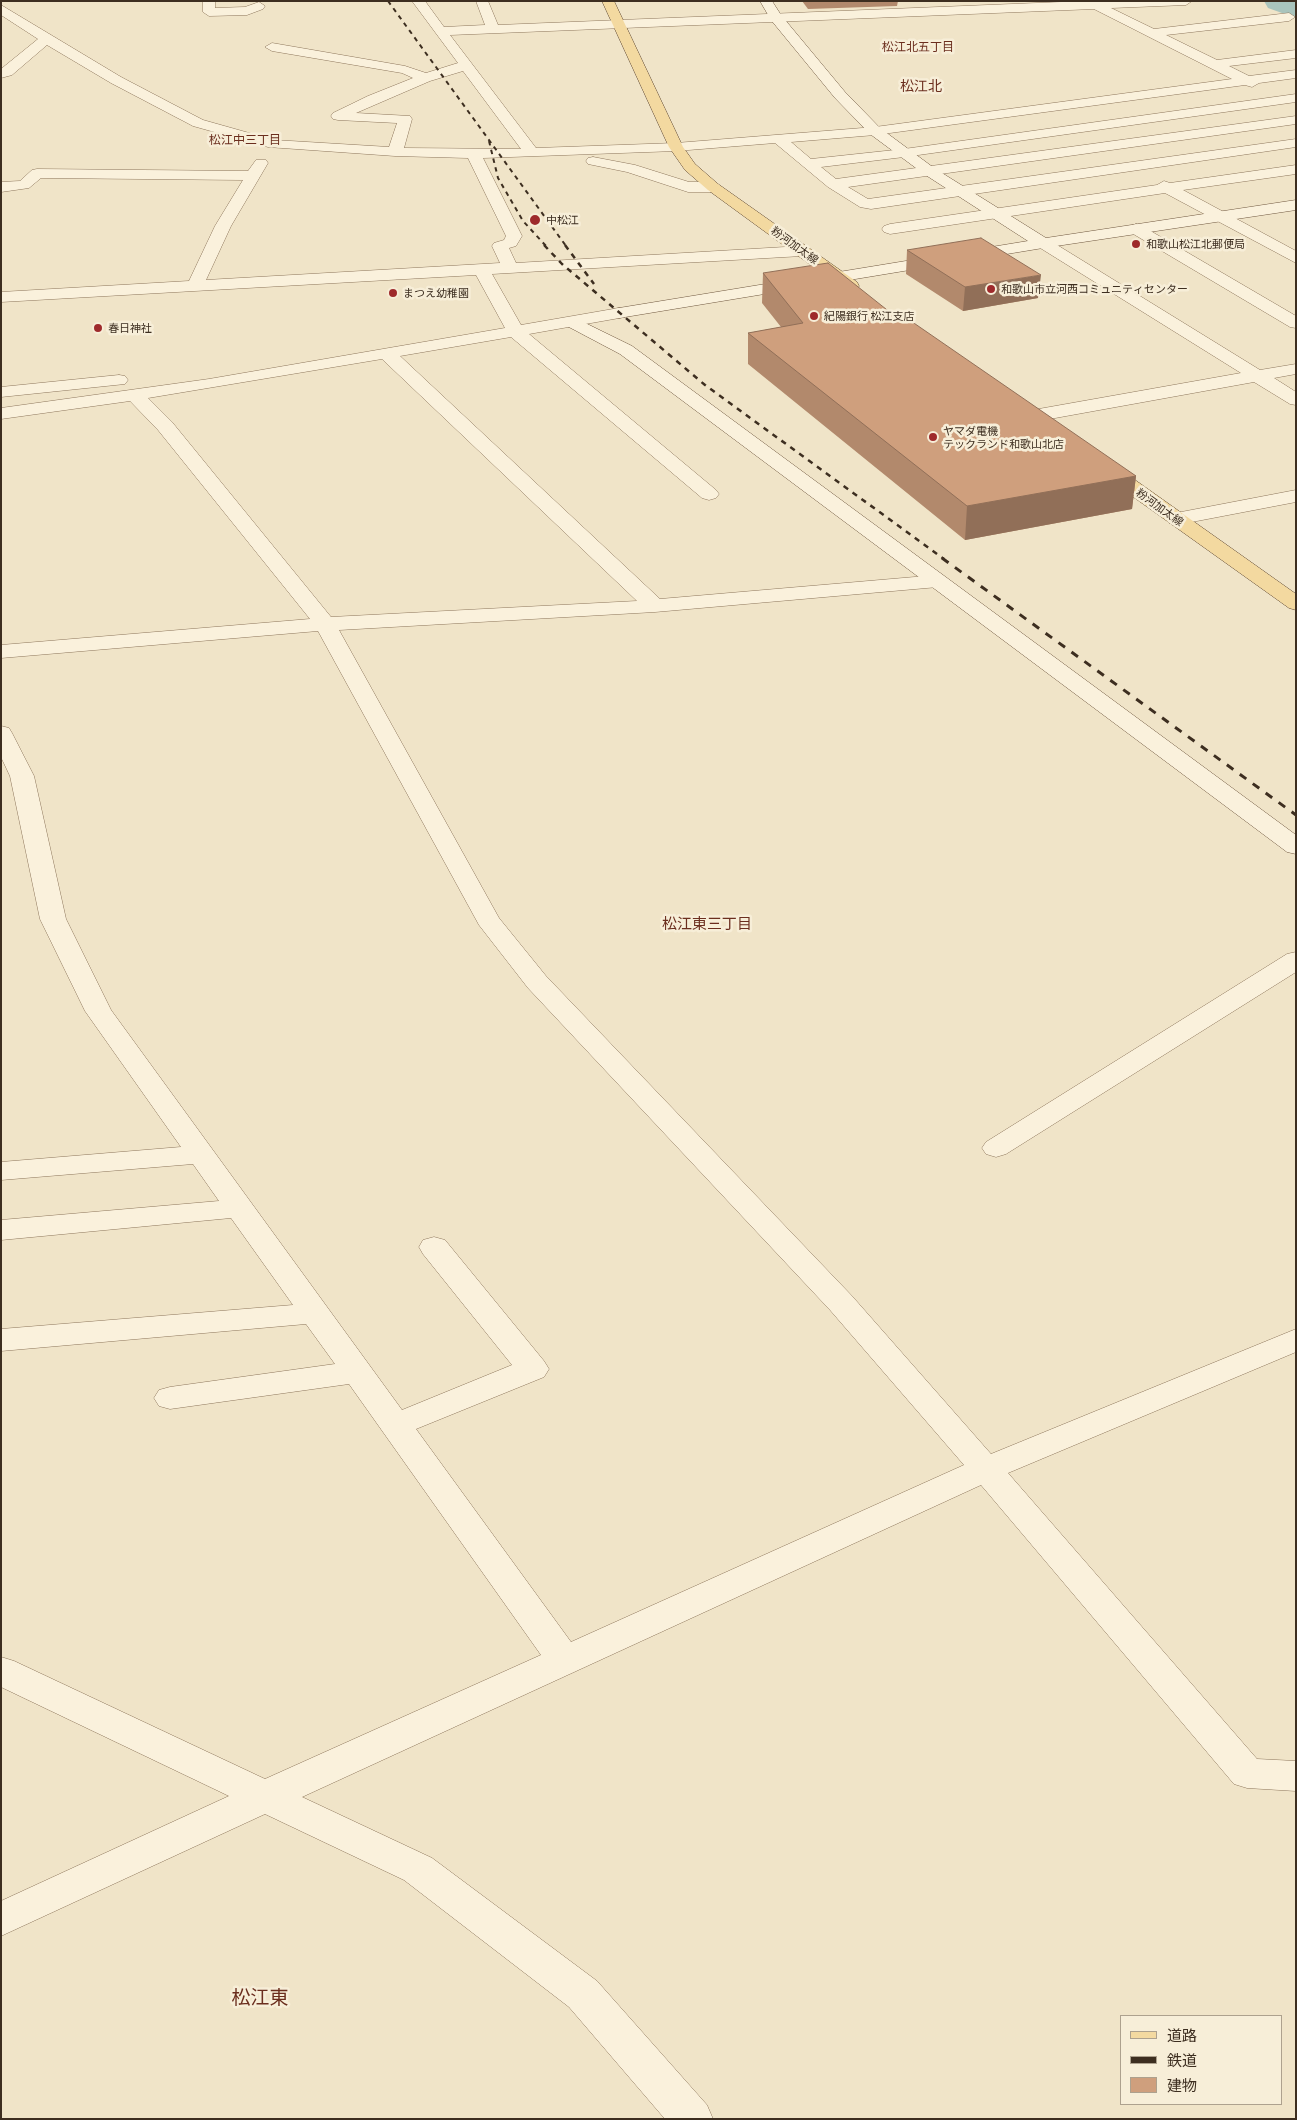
<!DOCTYPE html>
<meta charset="utf-8">
<style>
body{margin:0}
#map{position:relative;width:1297px;height:2120px;overflow:hidden;background:#f0e4c8;font-family:Georgia,"Noto Sans JP",serif}
canvas{display:block}
.frame{position:absolute;inset:0;border:2px solid #3d2e20;pointer-events:none}
.legend{position:absolute;left:1120px;top:2015px;width:162px;height:90px;box-sizing:border-box;background:#f7eed8;border:1px solid #ada18e;margin:0;padding:6px 9px;list-style:none;font-size:15px;color:#3d2e20}
.legend li{display:flex;align-items:center;gap:10px;height:25px}
.legend b{width:25px;border:1px solid #ada18e}
</style>
<div id="map">
<canvas width="1297" height="2120"></canvas>
<div class="frame"></div>
<ul class="legend">
<li><b style="height:6px;background:#f3d9a0"></b>道路</li>
<li><b style="height:6px;background:#3d2e20"></b>鉄道</li>
<li><b style="height:14px;background:#cf9f7d"></b>建物</li>
</ul>
</div>
<script>
const ctx = document.querySelector('canvas').getContext('2d');
ctx.lineJoin = 'round';
const poly = rows => new Path2D(rows.map(r => 'M' + r).join(''));
function paint(path, color) { ctx.fillStyle = color; ctx.fill(path, 'evenodd'); }
function strokePath(path, color, width, dash) { ctx.strokeStyle = color; ctx.lineWidth = width; ctx.lineCap = dash ? 'butt' : 'round'; ctx.setLineDash(dash || []); ctx.stroke(path); }
function write(font, color, halo, rows, align = 'center') {
  ctx.font = font + ' Georgia,"Noto Sans JP",serif'; ctx.lineWidth = 5; ctx.setLineDash([]); ctx.textBaseline = 'middle'; ctx.strokeStyle = halo; ctx.fillStyle = color; for (const [text, x, y, turn = 0] of rows) {
    ctx.save(); ctx.translate(x, y); ctx.rotate((+turn || 0) * Math.PI / 180); ctx.textAlign = isNaN(turn) ? turn : align; if (halo) ctx.strokeText(text, 0, 0); ctx.fillText(text, 0, 0); ctx.restore();
  }
}
const river = poly([
 [1264,1,1296,1,1296,18,1268,8,1264,1]
]);
const street = poly([
 [203,1,215,1,215,8,245,7,259,2,265,6,263,9,247,15,209,16,203,12,203,1],
 [412,1,425,1,444,27,485,25,476,1,488,1,498,25,1086,1,1192,1,1186,5,1111,8,1154,29,1289,13,1295,17,1289,21,1166,35,1217,60,1296,50,1296,58,1229,66,1249,76,1296,70,1296,78,1259,83,1252,87,1245,85,875,135,791,142,811,159,904,149,1296,94,1296,102,904,157,821,167,836,179,1296,116,1296,124,848,187,868,199,1296,139,1296,147,871,209,860,207,828,187,775,143,676,151,483,158,522,236,516,246,509,248,516,263,802,246,808,248,810,251,808,254,802,256,492,274,521,325,619,308,625,309,627,313,625,317,529,334,716,490,719,494,716,498,709,500,702,498,511,337,400,356,660,599,938,575,945,577,948,581,945,585,938,587,655,612,339,630,499,918,546,976,852,1296,991,1454,1296,1329,1296,1352,1008,1473,1257,1759,1296,1761,1296,1791,1247,1788,1234,1784,981,1485,302,1797,432,1858,597,1981,707,2105,713,2119,665,2119,569,2007,404,1880,265,1814,1,1936,1,1901,229,1796,1,1687,1,1657,14,1661,265,1779,541,1655,349,1384,170,1409,159,1406,154,1398,159,1390,170,1387,335,1364,306,1324,1,1351,1,1329,293,1305,231,1218,1,1240,1,1220,219,1201,193,1164,1,1180,1,1162,181,1147,85,1011,40,919,10,776,1,757,1,726,9,728,12,733,34,776,66,919,111,1010,402,1410,512,1365,423,1254,419,1247,423,1240,434,1237,445,1240,544,1361,549,1369,544,1377,416,1429,571,1642,964,1465,830,1310,528,988,479,925,318,631,1,658,1,645,310,619,158,430,130,401,1,419,1,408,209,379,505,328,476,275,1,302,1,292,189,281,215,226,243,180,41,178,29,188,1,192,1,182,20,181,32,170,37,169,248,171,256,160,266,160,268,163,231,226,206,280,500,263,492,246,494,243,504,240,506,236,468,158,395,156,268,147,193,126,111,83,47,45,12,75,1,78,1,69,38,39,1,15,1,5,121,77,203,120,274,140,389,147,397,123,338,120,333,119,331,116,333,113,368,96,413,78,402,73,272,51,265,47,272,43,405,66,426,73,458,63,412,1],
 [1094,9,1232,79,875,127,676,143,536,148,450,35,1094,9],
 [463,71,521,149,404,148,412,119,410,116,356,113,430,81,463,71],
 [382,359,637,601,331,617,172,422,148,398,382,359],
 [593,157,635,165,689,182,713,182,718,184,721,187,718,190,713,192,688,192,627,172,588,164,586,161,588,158,593,157],
 [1296,165,1296,174,1183,190,1296,251,1296,263,1165,193,890,234,884,232,882,229,884,226,890,224,1157,185,1164,181,1170,183,1296,165],
 [1136,224,1142,226,1296,316,1296,328,1290,327,1130,232,1128,229,1130,226,1136,224],
 [1043,238,1049,240,1260,370,1296,364,1296,374,1274,378,1296,392,1296,405,1290,404,1254,382,1033,422,1026,420,1024,416,1026,412,1033,410,1241,373,1037,246,1035,243,1037,240,1043,238],
 [119,375,125,376,128,380,125,384,1,397,1,387,119,375],
 [1296,490,1296,502,1176,525,1169,523,1166,519,1169,515,1176,513,1296,490],
 [1296,952,1296,972,1006,1154,996,1157,986,1154,982,1148,986,1142,1287,954,1296,952]
]);
const secondary = poly([
 [760,1,772,1,781,15,845,92,880,128,934,168,1046,238,1296,200,1296,210,1043,248,619,318,613,317,611,313,613,309,619,308,1028,241,924,174,870,134,835,98,771,20,760,1],
 [573,317,632,346,1296,835,1296,854,1287,852,620,354,567,326,564,322,567,318,573,317]
]);
const primary = poly([
 [602,1,614,1,683,147,695,164,718,184,857,282,859,286,857,290,845,290,708,190,685,170,669,147,602,1],
 [1104,461,1111,463,1296,594,1296,610,1289,608,1097,471,1094,467,1097,463,1104,461]
]);
const railFar2 = poly([
 [388,1,566,246],
 [489,141,498,178,523,221,546,246]
]);
const railFar1 = poly([
 [544,245,562,264,705,385,944,559],
 [565,245,594,284]
]);
const rail = poly([
 [942,558,1296,815]
]);
const wall = poly([
 [802,1,898,1,897,6,808,9],
 [907,250,1038,298,963,311,906,274],
 [763,273,901,321,1136,476,1132,509,965,540,748,364,748,333,781,327,762,303]
]);
const shadedWall = poly([
 [1041,275,1038,298,963,311,965,287],
 [1136,476,1132,509,965,540,967,506]
]);
const building = poly([
 [981,238,1041,275,965,287,907,250,981,238],
 [828,263,901,321,908,319,1136,476,967,506,748,333,803,323,763,273,828,263]
]);
const markers = [
 [535,220,6,"#9e2a2b"],
 [1136,244,5,"#9e2a2b"],
 [991,289,5,"#9e2a2b"],
 [393,293,5,"#9e2a2b"],
 [814,316,5,"#9e2a2b"],
 [98,328,5,"#9e2a2b"],
 [933,437,5,"#9e2a2b"]
];
const farPoinames = [
 ["中松江",546,220],
 ["和歌山松江北郵便局",1146,244],
 ["和歌山市立河西コミュニティセンター",1001,289],
 ["まつえ幼稚園",403,293],
 ["紀陽銀行 松江支店",824,316],
 ["春日神社",108,328],
 ["ヤマダ電機",943,431],
 ["テックランド和歌山北店",943,444]
];
const farStreetnames = [
 ["粉河加太線",795,245,36],
 ["粉河加太線",1160,507,36]
];
const farNeighbourhoodnames = [
 ["松江北五丁目",918,46],
 ["松江中三丁目",245,139]
];
const farQuarternames = [
 ["松江北",921,86]
];
const neighbourhoodNames = [
 ["松江東三丁目",707,923]
];
const nearQuarternames = [
 ["松江東",260,1997]
];
paint(river, '#a9c4bc');
strokePath(street, '#8d765c', 1);
strokePath(secondary, '#6f573f', 1);
strokePath(primary, '#5b4430', 1);
paint(street, '#faf1dc');
paint(secondary, '#faf1dc');
paint(primary, '#f3d9a0');
strokePath(railFar2, '#3d2e20', 2, [4.5, 4.5]);
strokePath(railFar1, '#3d2e20', 2.5, [5.5, 5.5]);
strokePath(rail, '#3d2e20', 3, [8, 8]);
paint(wall, '#b2896c');
paint(shadedWall, '#916f58');
paint(building, '#cf9f7d');
strokePath(building, '#916f58', 1);
for (const [x, y, r, color] of markers) { const dot = new Path2D(); dot.arc(x, y, r, 0, 2 * Math.PI); ctx.fillStyle = color; ctx.fill(dot); strokePath(dot, '#f7eed8', 2); }
write('11px', '#3d2e20', '#f7eed8', farPoinames, 'left');
write('11px', '#3d2e20', '#f7eed8', farStreetnames);
write('12px', '#6b2e1e', '#f7eed8', farNeighbourhoodnames);
write('14px', '#6b2e1e', '#f7eed8', farQuarternames);
write('15px', '#6b2e1e', '#f7eed8', neighbourhoodNames);
write('19px', '#6b2e1e', '#f7eed8', nearQuarternames);
</script>
